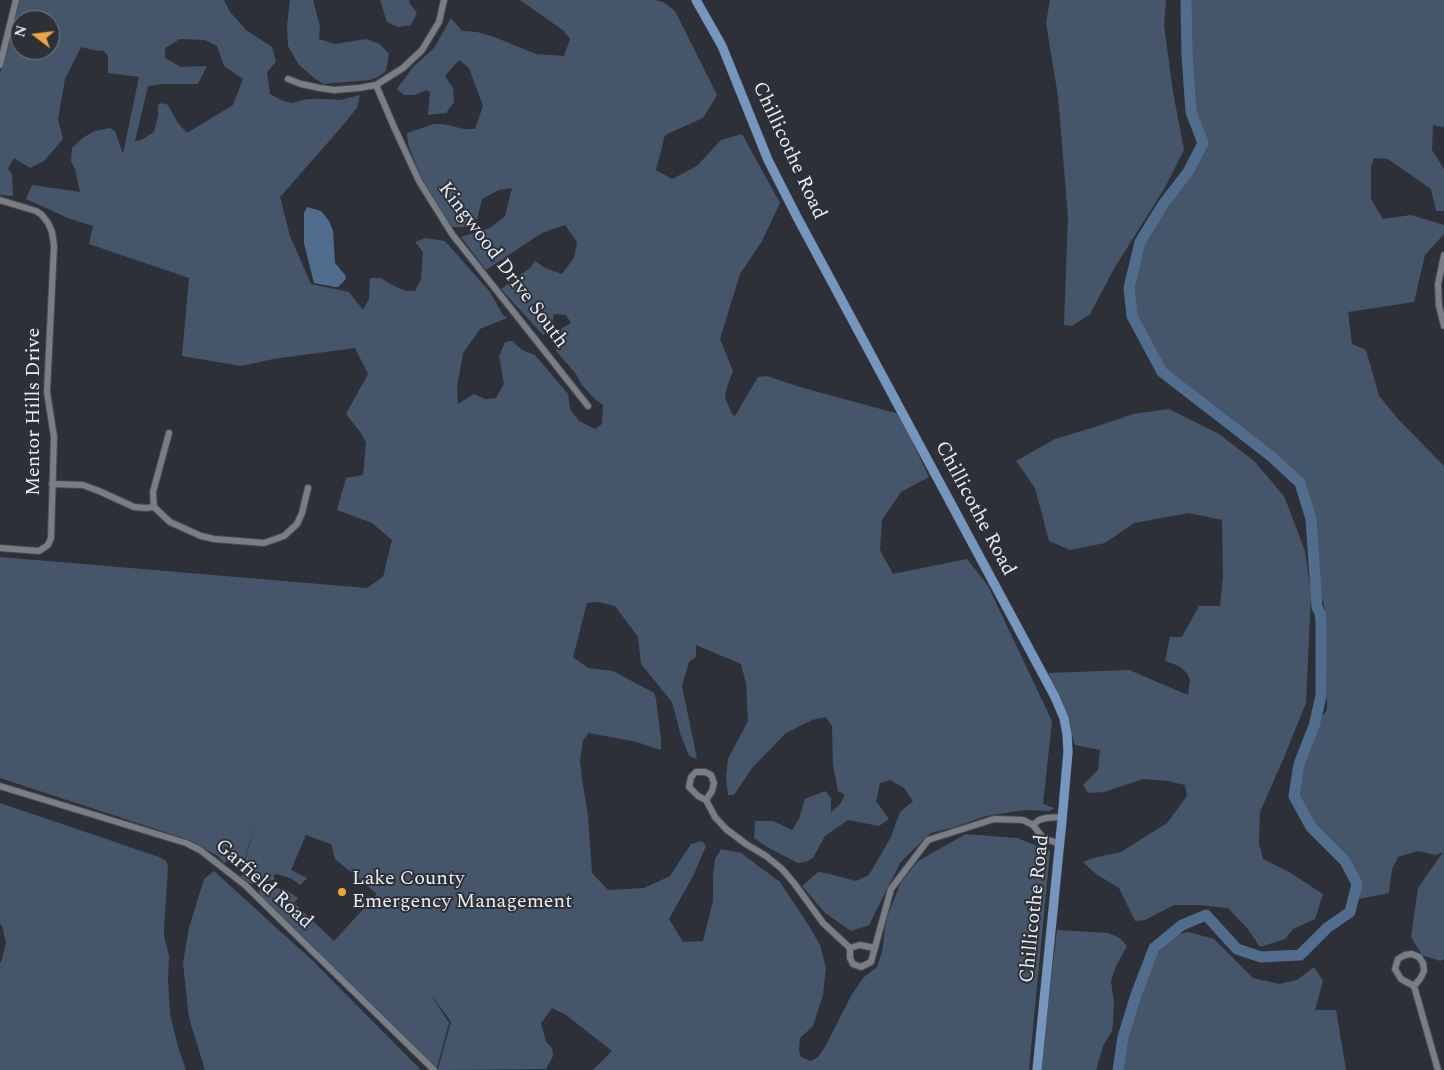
<!DOCTYPE html>
<style>
body{margin:0}
#map{position:relative;width:1444px;height:1070px;overflow:hidden;background:#2d3137;font-family:Spectral,serif}
canvas{display:block}
.north{position:absolute;left:10px;top:10px;width:50px;height:50px;box-sizing:border-box;background:#2d3137;border:1px solid #787c81;border-radius:50%;rotate:285deg;font-size:14px;font-weight:700;line-height:20px;text-align:center;color:#e9ecf0}
.north::after{content:'';display:block;margin:auto;width:18px;height:22px;background:#efa73d;clip-path:polygon(50% 0,100% 100%,50% 72%,0 100%)}
</style>
<div id="map">
<canvas width="1444" height="1070"></canvas>
<div class="north">N</div>
</div>
<script>
const ctx = document.querySelector('canvas').getContext('2d');
ctx.lineJoin = 'round';
function paint(path, color) { ctx.fillStyle = color; ctx.fill(path, 'evenodd'); }
const poly = rows => new Path2D(rows.map(r => 'M' + r).join(''));
function strokePath(path, color, width, dash) { ctx.strokeStyle = color; ctx.lineWidth = width; ctx.lineCap = dash ? 'butt' : 'round'; ctx.setLineDash(dash || []); ctx.stroke(path); }
function write(font, color, halo, rows, align = 'center') {
  ctx.font = font + ' Spectral,serif'; ctx.lineWidth = 4; ctx.setLineDash([]); ctx.textBaseline = 'middle'; ctx.strokeStyle = halo; ctx.fillStyle = color; for (const [text, x, y, turn = 0] of rows) {
    ctx.save(); ctx.translate(x, y); ctx.rotate((+turn || 0) * Math.PI / 180); ctx.textAlign = isNaN(turn) ? turn : align; if (halo) ctx.strokeText(text, 0, 0); ctx.fillText(text, 0, 0); ctx.restore();
  }
}
const green = poly([
 [19,0,224,0,230,12,246,30,272,47,276,62,267,72,270,94,283,101,293,103,307,99,324,99,340,100,360,95,357,108,338,131,280,197,290,236,311,284,349,292,363,310,369,299,370,278,381,278,392,285,406,291,415,291,421,279,423,252,415,242,425,238,445,241,490,292,503,315,507,318,480,329,463,353,457,387,458,404,474,394,485,399,496,398,504,384,499,356,505,342,512,341,522,350,535,355,568,394,570,409,579,421,595,429,602,424,603,405,595,399,582,385,576,374,556,351,559,330,571,323,566,315,554,314,551,329,543,335,501,289,530,268,535,261,545,268,562,274,574,258,577,242,565,225,542,233,486,270,461,237,490,228,505,216,512,188,499,190,482,199,477,219,464,227,452,227,423,182,408,144,407,133,434,124,443,124,464,129,475,129,483,106,469,68,459,60,445,76,453,88,454,102,446,113,428,115,430,92,426,90,415,95,404,95,397,89,414,66,434,48,451,18,462,31,477,32,494,37,536,54,564,56,570,39,564,31,520,0,654,0,663,2,675,11,717,95,703,118,665,135,656,170,672,179,697,166,721,140,742,134,780,203,762,241,740,274,720,339,733,371,727,387,725,398,732,414,735,416,758,377,767,376,800,387,899,414,929,477,901,492,882,520,880,550,893,574,967,559,988,586,1052,721,1043,804,1054,808,1050,811,1025,810,986,816,952,828,930,833,900,863,869,925,851,931,825,913,802,886,818,872,830,874,856,881,869,875,891,837,900,812,913,801,904,788,890,780,880,783,876,801,889,819,879,826,848,820,825,836,813,858,806,862,798,863,767,847,754,838,755,821,773,821,792,830,799,819,805,799,825,791,831,798,831,812,840,804,845,795,838,791,833,765,832,726,826,717,812,720,786,733,752,768,734,795,728,795,726,778,728,759,748,721,746,683,741,664,696,645,696,657,689,662,682,686,697,759,689,756,681,736,672,702,641,664,638,637,615,606,598,602,587,603,573,657,588,668,613,671,654,693,656,699,661,739,661,750,637,742,589,733,583,740,580,760,582,780,588,815,592,873,608,890,644,888,670,876,691,844,702,841,706,846,693,876,669,919,683,942,703,941,713,901,713,875,715,859,721,849,741,853,780,882,809,926,820,945,826,968,823,995,813,1026,800,1038,799,1050,801,1057,811,1061,818,1057,825,1047,851,996,863,978,877,967,882,952,886,920,901,882,918,861,966,834,1017,838,1050,851,1029,1070,593,1070,612,1051,566,1015,552,1008,541,1023,546,1042,552,1048,553,1056,546,1069,439,1070,438,1069,451,1022,428,990,449,1023,437,1068,260,896,259,891,261,889,266,888,276,888,286,890,298,898,294,903,334,941,377,894,335,859,331,844,306,835,291,870,307,878,300,885,292,879,277,874,274,875,274,880,251,884,241,878,257,815,243,867,232,859,224,863,218,856,189,840,0,778,0,557,367,588,383,577,392,540,372,523,337,510,346,478,363,475,366,443,361,433,346,414,368,374,355,348,273,359,241,366,182,356,189,278,89,244,93,226,68,218,26,199,32,185,80,192,75,169,71,161,72,148,84,137,95,131,110,128,115,131,123,154,139,77,108,73,108,56,104,51,93,50,81,47,65,79,58,119,63,139,44,161,30,168,14,158,8,169,12,174,13,196,0,195,0,74],
 [20,20,50,20,50,50,20,50],
 [180,39,205,40,217,46,224,66,243,79,233,105,187,133,178,123,168,105,162,103,158,105,158,116,154,132,141,140,135,141,148,86,163,84,198,84,207,66,181,67,165,58,165,48],
 [290,0,313,0,320,26,319,39,335,44,366,39,380,44,389,54,386,71,378,77,370,80,323,84,314,78,299,65,288,46,287,26],
 [380,0,410,0,409,2,417,13,411,25,398,27,387,22],
 [1050,0,1166,0,1164,25,1173,92,1184,150,1164,189,1115,267,1090,314,1072,326,1064,325,1068,217,1058,96,1046,23],
 [1186,0,1444,0,1444,127,1433,125,1432,150,1444,169,1444,211,1436,211,1431,189,1388,159,1374,158,1371,167,1371,199,1383,219,1411,215,1444,225,1444,234,1425,255,1414,302,1348,312,1352,344,1366,350,1379,396,1399,420,1444,466,1444,959,1440,961,1422,955,1411,937,1418,888,1443,852,1436,855,1418,851,1398,857,1392,869,1389,893,1349,901,1357,884,1345,861,1311,827,1294,796,1299,764,1314,726,1327,710,1325,610,1315,567,1311,519,1300,483,1272,457,1162,372,1132,316,1129,288,1140,242,1164,203,1188,172,1203,143,1191,112,1187,55],
 [1169,409,1219,434,1254,461,1284,496,1305,551,1311,594,1306,703,1285,755,1260,812,1259,844,1263,859,1289,872,1323,894,1315,919,1293,929,1285,939,1260,947,1247,928,1228,908,1198,905,1174,905,1145,920,1135,921,1119,888,1096,874,1083,862,1093,858,1121,852,1167,823,1187,796,1185,785,1167,781,1143,779,1104,792,1088,793,1083,785,1098,770,1100,750,1075,745,1062,701,1048,673,1129,670,1188,695,1190,680,1187,673,1179,666,1165,661,1170,637,1182,637,1199,606,1220,606,1223,576,1222,520,1189,513,1134,523,1105,543,1070,550,1049,541,1035,488,1016,461,1055,439,1095,427,1133,414],
 [0,803,159,857,166,861,168,866,164,929,164,936,169,956,168,980,170,1014,178,1047,186,1070,0,1070,0,963,2,960,6,942,2,926,0,924],
 [214,871,313,961,421,1070,205,1070,189,1018,183,963,189,928,204,879],
 [1057,930,1108,933,1120,938,1127,946,1116,966,1111,981,1114,1003,1113,1024,1112,1031,1103,1046,1096,1070,1040,1070],
 [1188,932,1214,939,1253,978,1279,984,1297,980,1314,967,1323,981,1315,1010,1336,1010,1346,1070,1121,1070,1121,1062,1143,983,1155,956,1175,935]
]);
const water = poly([
 [307,207,321,211,329,221,333,231,335,263,345,275,346,279,338,287,335,287,314,283,304,243,304,213]
]);
const river = poly([
 [1118,1070,1123,1037,1136,995,1154,948,1182,925,1206,915,1237,949,1261,957,1300,955,1327,928,1350,912,1357,884,1345,861,1311,827,1294,796,1299,764,1314,726,1321,696,1321,622,1320,613,1317,607,1311,519,1300,483,1272,457,1162,372,1132,316,1129,288,1140,242,1164,203,1188,172,1203,143,1191,112,1187,55,1186,0]
]);
const minor = poly([
 [0,65,16,0],
 [288,79,301,84,320,88,334,90,359,88,376,85,403,68,422,50,439,22,444,0],
 [376,85,394,127,419,181,452,234,588,406],
 [0,200,36,211,42,215,48,223,52,232,54,246,47,392,54,437,51,538,48,545,39,551,0,548],
 [1444,255,1438,284,1439,306,1444,326],
 [52,484,83,485,99,491,134,507,146,508,154,507],
 [154,507,170,522,201,536,214,539,264,543,284,536,297,524,302,513,308,488],
 [154,507,153,492,169,433],
 [0,786,186,843,200,850,245,885,434,1070],
 [706,800,712,791,714,783,711,775,705,772,696,772,691,777,689,787,698,796,706,800,715,817,726,829,746,844,766,856,782,869,794,883,823,923,850,948,850,958,853,964,861,967,871,962,891,889,928,840,994,819,1023,820,1033,825,1043,838,1060,844],
 [1033,825,1039,820,1046,818,1062,817],
 [850,948,860,945,875,948],
 [1412,954,1419,957,1423,963,1424,971,1420,979,1414,986,1401,979,1395,969,1398,959,1405,955,1412,954],
 [1414,986,1438,1070]
]);
const major = poly([
 [696,0,722,46,768,160,797,217,1055,697,1064,718,1067,734,1068,752,1062,820,1037,1070]
]);
const markers = [
 [342,892,5,"#efa73d"]
];
const streetNames = [
 ["Chillicothe Road",788,151,65],
 ["Kingwood Drive South",502,266,53],
 ["Mentor Hills Drive",35,412,-90],
 ["Chillicothe Road",974,509,62],
 ["Garfield Road",263,885,42],
 ["Chillicothe Road",1036,909,-84]
];
const poiNames = [
 ["Lake County",352,880],
 ["Emergency Management",352,903]
];
paint(green, '#45566a');
paint(water, '#516d8d');
strokePath(river, '#516d8d', 11);
strokePath(minor, '#484c50', 8);
strokePath(major, '#484c50', 10);
strokePath(minor, '#797e85', 6);
strokePath(major, '#7496bf', 9);
for (const [x, y, r, color] of markers) { const dot = new Path2D(); dot.arc(x, y, r, 0, 2 * Math.PI); ctx.fillStyle = color; ctx.fill(dot); strokePath(dot, '#2d3137', 2); }
write('20px', '#e9ecf0', '#2d3137', streetNames);
write('20px', '#e9ecf0', '#2d3137', poiNames, 'left');
</script>
